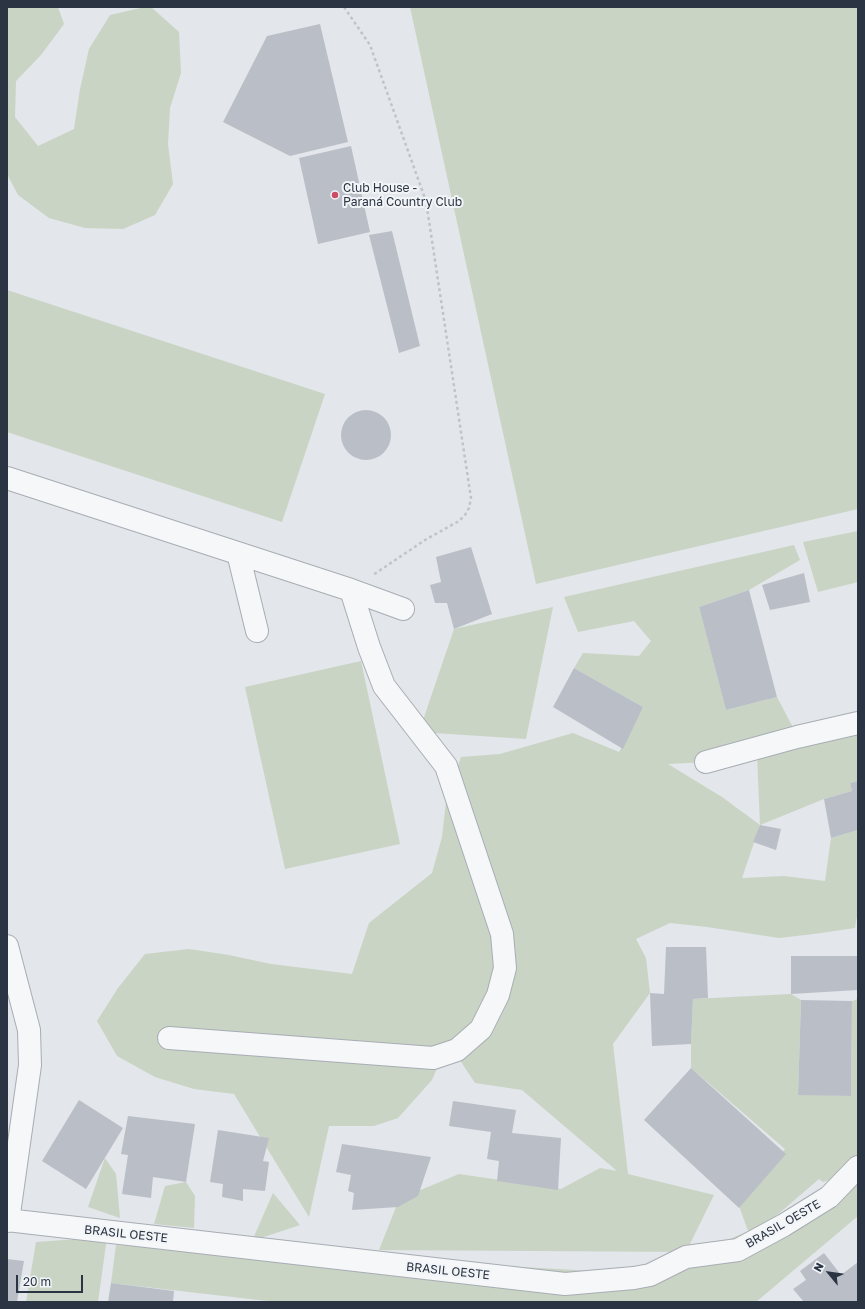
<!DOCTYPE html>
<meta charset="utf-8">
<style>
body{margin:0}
#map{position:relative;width:865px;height:1309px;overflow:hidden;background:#e3e6ea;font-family:"Golos Text",sans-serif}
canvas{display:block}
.frame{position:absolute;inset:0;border:8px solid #2b3442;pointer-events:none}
.north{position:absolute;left:809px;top:1253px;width:40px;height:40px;-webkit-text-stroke:3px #f2f5f8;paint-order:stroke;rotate:299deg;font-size:11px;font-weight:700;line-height:16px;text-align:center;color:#2b3442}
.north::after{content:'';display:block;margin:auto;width:14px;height:18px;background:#2b3442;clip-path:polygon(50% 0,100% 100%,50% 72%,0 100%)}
.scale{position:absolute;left:16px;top:1275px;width:67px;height:18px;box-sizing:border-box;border:2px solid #2b3442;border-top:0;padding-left:5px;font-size:12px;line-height:14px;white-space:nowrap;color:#2b3442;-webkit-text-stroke:3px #f2f5f8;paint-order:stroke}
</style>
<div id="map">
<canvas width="865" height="1309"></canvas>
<div class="frame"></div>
<div class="north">N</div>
<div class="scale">20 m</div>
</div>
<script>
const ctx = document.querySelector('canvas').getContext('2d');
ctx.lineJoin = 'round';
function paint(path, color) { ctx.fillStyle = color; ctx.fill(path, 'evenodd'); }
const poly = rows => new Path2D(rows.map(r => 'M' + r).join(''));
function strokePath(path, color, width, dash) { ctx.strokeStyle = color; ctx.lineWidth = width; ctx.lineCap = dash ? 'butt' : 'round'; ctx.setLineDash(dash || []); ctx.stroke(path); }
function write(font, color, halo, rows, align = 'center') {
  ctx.font = font + ' "Golos Text",sans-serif'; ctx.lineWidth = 4; ctx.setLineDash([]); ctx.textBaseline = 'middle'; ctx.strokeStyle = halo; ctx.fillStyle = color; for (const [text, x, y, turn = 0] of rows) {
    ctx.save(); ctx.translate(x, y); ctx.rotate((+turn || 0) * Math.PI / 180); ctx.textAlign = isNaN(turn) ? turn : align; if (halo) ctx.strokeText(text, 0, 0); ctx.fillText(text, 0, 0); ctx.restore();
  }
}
const green = poly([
 [7,7,58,7,64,24,41,55,16,81,15,117,38,146,74,129,80,89,89,49,110,15,145,7,151,7,179,32,181,73,170,108,168,144,173,184,155,215,123,229,85,228,49,218,18,195,7,174],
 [410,7,858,7,858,509,536,584],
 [7,290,325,394,282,522,7,432],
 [858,531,858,582,818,592,803,542],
 [794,545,800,560,749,590,699,607,726,710,777,697,799,739,706,762,668,764,722,797,760,825,757,753,858,728,858,781,850,783,852,791,824,799,760,825,742,878,784,876,825,881,831,838,858,830,858,910,855,928,814,934,779,938,707,927,670,923,636,939,646,958,650,993,613,1044,628,1174,714,1195,686,1252,379,1250,398,1202,418,1191,459,1174,561,1189,600,1168,617,1171,522,1090,475,1083,448,1042,432,1080,398,1118,374,1126,329,1126,309,1217,234,1094,194,1089,155,1077,117,1056,97,1021,118,988,145,954,189,949,229,955,271,964,352,974,369,923,432,873,442,837,446,801,461,757,500,754,573,733,619,752,643,707,574,668,583,653,639,656,651,641,634,621,578,632,564,597],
 [553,607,526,739,419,732,454,629],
 [361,661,400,844,285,869,245,687],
 [791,994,801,1000,798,1094,851,1096,852,1001,858,999,858,1216,756,1302,276,1302,111,1283,116,1245,650,1274,748,1231,738,1203,785,1149,691,1068,691,1044,693,999],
 [844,1176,770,1221,819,1179,823,1182],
 [105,1158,116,1174,120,1218,88,1207],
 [186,1182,195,1196,194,1228,154,1224,165,1186],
 [273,1193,300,1225,252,1241],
 [107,1237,98,1302,26,1302,36,1242]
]);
const building = poly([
 [320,24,348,142,290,156,223,122,267,36],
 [351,146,370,232,318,244,299,158],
 [392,231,420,346,399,353,369,235],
 '341 435a25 25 0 1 1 50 0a25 25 0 1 1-50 0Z',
 [471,547,492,614,454,629,447,603,435,603,430,585,441,582,436,557],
 [804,573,810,602,770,610,762,585],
 [749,590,777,697,726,710,699,607],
 [574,668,643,707,623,749,553,707],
 [858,781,858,830,831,838,824,799,852,791,850,783],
 [760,825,781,829,776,850,753,842],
 [666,947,706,947,708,998,693,999,691,1044,652,1046,650,993,664,994],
 [791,956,858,956,858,990,791,994],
 [801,1000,852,1001,851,1096,798,1095],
 [691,1068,786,1154,739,1208,644,1120],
 [79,1100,123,1128,86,1189,42,1161],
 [453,1101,516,1110,512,1133,561,1138,558,1190,497,1181,499,1161,487,1159,491,1132,449,1126],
 [128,1116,195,1124,186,1182,153,1177,151,1198,122,1194,128,1155,121,1154],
 [218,1130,269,1138,263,1161,269,1162,265,1191,243,1189,243,1201,222,1197,223,1184,210,1182],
 [342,1144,431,1157,418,1196,398,1207,352,1210,354,1193,348,1191,351,1175,336,1172],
 [824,1253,841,1275,858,1262,858,1302,804,1302,793,1289,806,1280,800,1271],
 [7,1259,24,1261,17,1302,7,1302],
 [111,1283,174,1291,173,1302,108,1302]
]);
const path = poly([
 [344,7,370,45,426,201,471,498,469,508,465,515,459,521,425,540,373,575]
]);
const minor = poly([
 [7,478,351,590,403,609],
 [238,553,257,631],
 [706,762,797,737,858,723],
 [7,946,29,1030,30,1065,8,1221],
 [169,1038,433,1058,457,1050,481,1029,498,995,505,968,502,934,446,766,384,686,369,647,351,590],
 [7,1220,565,1284,634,1278,650,1275,686,1257,738,1250,784,1225,829,1197,858,1167]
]);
const markers = [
 [335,195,4,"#cb4c65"]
];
const poiNames = [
 ["Club House -",343,188],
 ["Paraná Country Club",343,202]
];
const streetNames = [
 ["BRASIL OESTE",783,1224,-30],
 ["BRASIL OESTE",126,1234,6],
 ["BRASIL OESTE",448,1271,6]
];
paint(green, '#c9d4c4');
paint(building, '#babfc7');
strokePath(minor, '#a8adb4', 24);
strokePath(path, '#c0c4c9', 2.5, [3, 3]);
strokePath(minor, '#f5f7f9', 22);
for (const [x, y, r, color] of markers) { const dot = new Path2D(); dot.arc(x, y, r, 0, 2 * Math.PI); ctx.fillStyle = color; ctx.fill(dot); strokePath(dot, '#f2f5f8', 1.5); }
write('12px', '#2b3442', '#f2f5f8', poiNames, 'left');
write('12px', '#2b3442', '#f2f5f8', streetNames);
</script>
